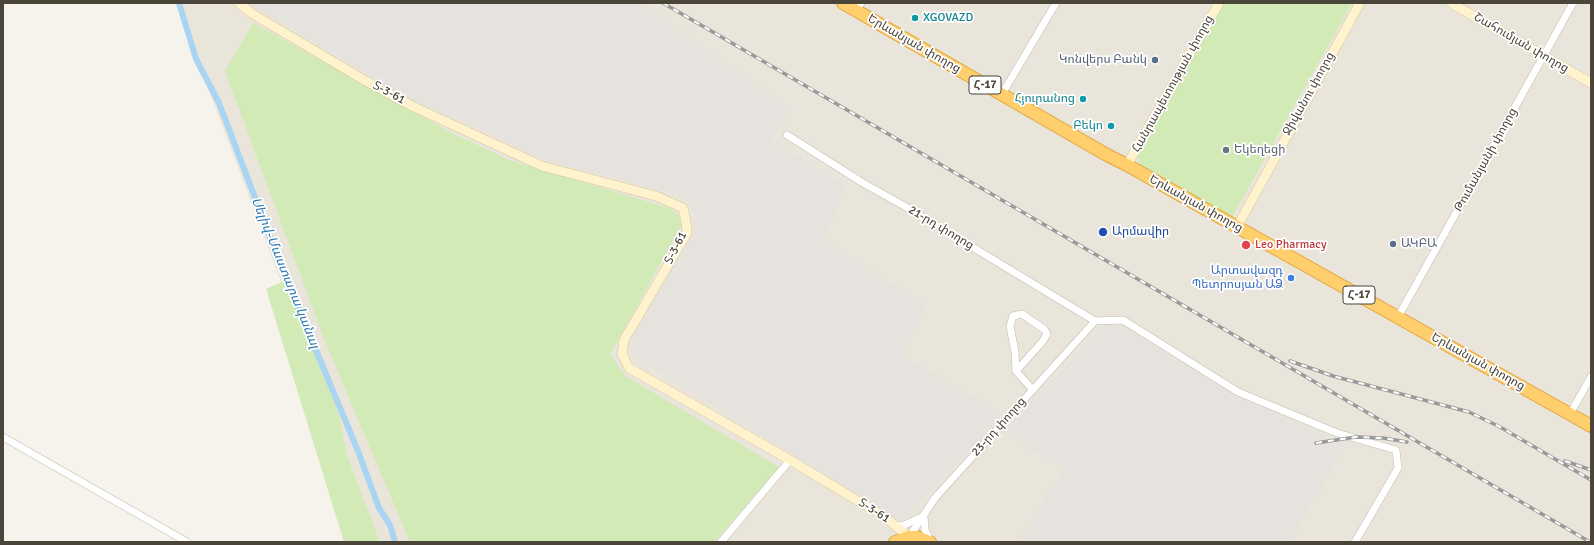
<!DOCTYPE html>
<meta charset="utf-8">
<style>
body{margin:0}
#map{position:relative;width:1594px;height:545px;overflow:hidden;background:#f6f3ec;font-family:Signika,sans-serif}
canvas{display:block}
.frame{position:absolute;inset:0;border:4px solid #4b4439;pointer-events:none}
</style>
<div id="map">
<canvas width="1594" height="545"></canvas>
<div class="frame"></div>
</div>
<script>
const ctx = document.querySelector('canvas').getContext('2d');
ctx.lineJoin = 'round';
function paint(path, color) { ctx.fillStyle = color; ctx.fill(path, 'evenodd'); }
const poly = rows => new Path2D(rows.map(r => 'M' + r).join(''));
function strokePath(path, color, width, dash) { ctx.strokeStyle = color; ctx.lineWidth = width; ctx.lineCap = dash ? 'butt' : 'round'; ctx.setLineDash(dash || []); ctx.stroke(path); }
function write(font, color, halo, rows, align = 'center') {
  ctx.font = font + ' Signika,"Noto Sans Armenian",sans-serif'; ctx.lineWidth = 3.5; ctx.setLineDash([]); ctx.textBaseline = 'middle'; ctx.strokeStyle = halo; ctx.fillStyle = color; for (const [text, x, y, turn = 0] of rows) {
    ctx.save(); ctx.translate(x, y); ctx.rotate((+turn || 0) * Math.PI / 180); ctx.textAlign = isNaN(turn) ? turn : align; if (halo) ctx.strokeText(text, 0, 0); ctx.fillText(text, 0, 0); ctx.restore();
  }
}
const residential = poly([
 [176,3,1591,3,1591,542,379,542]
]);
const industrial = poly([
 [248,3,640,3,791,109,771,141,846,186,823,240,927,307,901,355,1003,414,901,522,630,353,634,335,698,221,684,196,548,161,400,94],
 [1106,324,1120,325,1189,368,1285,418,1346,444,1289,542,1018,542,1065,469,1002,432]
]);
const green = poly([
 [1222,3,1352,3,1232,217,1140,167,1137,153],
 [253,23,448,131,509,160,669,208,679,216,681,226,610,354,625,376,779,467,714,542,410,542,324,339,225,71],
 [286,280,340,417,346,453,380,542,344,542,266,289]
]);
const canal = poly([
 [179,3,196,59,219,103,283,271,358,451,379,508,390,525,395,542]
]);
const street = poly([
 [856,11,861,3],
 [1002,94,1056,3],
 [787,135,863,183,906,207,1095,321],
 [1398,317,1573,3],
 [1095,321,1123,320,1238,392,1337,433,1396,450,1398,468,1355,542],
 [1016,371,1043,341,1047,334,1044,329,1022,314,1013,316,1010,326,1015,352,1016,371,1033,390],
 [1570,414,1591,377],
 [3,437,187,542],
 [924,516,925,530,931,542],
 [894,525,902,526,922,517],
 [909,537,935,498,1095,321],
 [721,542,790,460]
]);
const secondary = poly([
 [239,3,251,13,364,80,414,107,542,166,656,196,683,208,686,222,687,233,624,340,622,354,629,368,790,460,885,517,909,537],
 [1451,3,1591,83],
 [1127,165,1219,3],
 [1237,227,1360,3]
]);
const highway = poly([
 [843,3,1107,155,1127,165,1591,426],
 [895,542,909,537,917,537,930,542]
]);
const rail = poly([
 [663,3,1590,542],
 [1290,361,1333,376,1469,412,1500,427,1591,480],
 [1316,443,1356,437,1383,438,1407,442],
 [1565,461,1591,470]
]);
const markers = [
 [915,18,4,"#0f9aa8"],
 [1155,60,4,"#5c6f8a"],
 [1083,99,4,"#0f9aa8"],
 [1111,126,4,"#0f9aa8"],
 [1226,150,4,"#6b7280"],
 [1103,232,5,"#1a4fb4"],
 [1393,244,4,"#5c6f8a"],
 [1246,245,5,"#e0444e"],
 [1291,278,4,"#3f7fe0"]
];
const shields = [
 [985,85,32],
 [1359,295,32]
];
const shieldNames = [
 ["Հ-17",985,85],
 ["Հ-17",1359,295]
];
const cultureNames = [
 ["XGOVAZD",923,18,"left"],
 ["Հյուրանոց",1075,99],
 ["Բեկո",1103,126]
];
const streetNames = [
 ["Շահումյան փողոց",1521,43,30],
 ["Երևանյան փողոց",914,44,30],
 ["Հանրապետության փողոց",1173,84,-61],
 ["Տ-3-61",389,93,28],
 ["Ջիվանու փողոց",1309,94,-61],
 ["Թումանյանի փողոց",1486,160,-61],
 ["Երևանյան փողոց",1196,204,29],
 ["21-րդ փողոց",941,228,31],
 ["Տ-3-61",676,248,-63],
 ["Երևանյան փողոց",1478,362,29],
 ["23-րդ փողոց",999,427,-48],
 ["Տ-3-61",874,511,33]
];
const serviceNames = [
 ["Կոնվերս Բանկ",1147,60],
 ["ԱԿԲԱ",1401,244,"left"]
];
const worshipNames = [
 ["Եկեղեցի",1234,150]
];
const transitNames = [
 ["Արմավիր",1112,232]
];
const healthNames = [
 ["Leo Pharmacy",1255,245]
];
const shopNames = [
 ["Արտավազդ",1283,271],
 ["Պետրոսյան ԱՁ",1283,285]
];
const waterNames = [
 ["Սելիվ֊Մաստարա կանալ",285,273,68]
];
paint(residential, '#eae5da');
paint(industrial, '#e6e2dd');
paint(green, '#d2eab5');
strokePath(canal, '#a9d4f2', 6);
strokePath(street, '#c2bbae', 8);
strokePath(secondary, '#d6c79b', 10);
strokePath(highway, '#e0a43c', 14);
strokePath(street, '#fff', 7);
strokePath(secondary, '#fff3cd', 9);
strokePath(highway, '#ffcf6e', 12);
strokePath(rail, '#9a9a9a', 3.5);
strokePath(rail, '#fff', 2, [6]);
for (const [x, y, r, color] of markers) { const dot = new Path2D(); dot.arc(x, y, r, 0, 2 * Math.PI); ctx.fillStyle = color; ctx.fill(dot); strokePath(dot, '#fff', 1.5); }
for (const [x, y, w] of shields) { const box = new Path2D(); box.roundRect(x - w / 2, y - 9, w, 18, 3); ctx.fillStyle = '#fff'; ctx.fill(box); strokePath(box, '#4b4439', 1); }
write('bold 11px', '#4b4439', null, shieldNames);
write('12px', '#0d838f', '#fff', cultureNames, 'right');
write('12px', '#4b4439', '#fff', streetNames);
write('12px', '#4e5e75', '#fff', serviceNames, 'right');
write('12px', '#5b616d', '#fff', worshipNames, 'left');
write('12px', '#164399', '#fff', transitNames, 'left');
write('12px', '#be3a42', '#fff', healthNames, 'left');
write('12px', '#366cbe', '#fff', shopNames, 'right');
write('italic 13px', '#2e7ab2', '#fff', waterNames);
</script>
